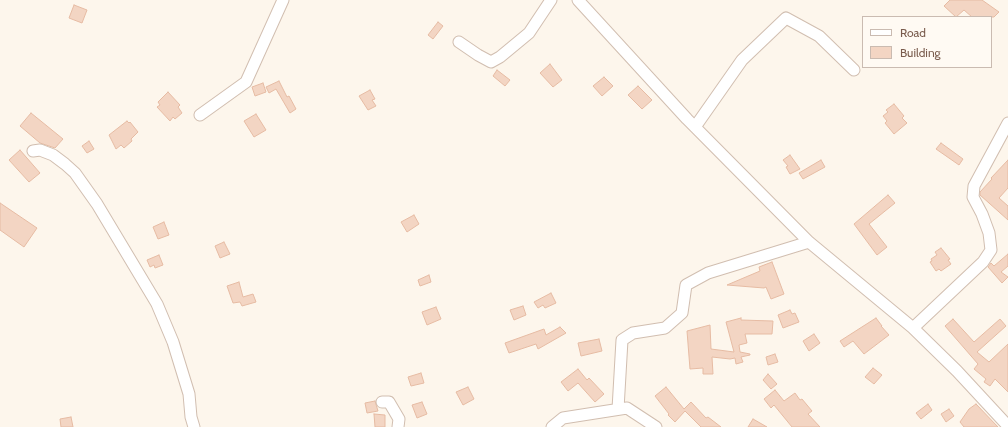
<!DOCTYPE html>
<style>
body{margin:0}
#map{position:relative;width:1008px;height:427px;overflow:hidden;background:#fdf6ec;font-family:Cabin,sans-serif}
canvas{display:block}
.legend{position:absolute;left:862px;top:16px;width:130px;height:52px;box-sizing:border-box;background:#fffaf3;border:1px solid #cabbb1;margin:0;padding:5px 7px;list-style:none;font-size:12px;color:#7a5c4d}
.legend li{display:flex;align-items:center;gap:8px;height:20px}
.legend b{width:20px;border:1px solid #cabbb1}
</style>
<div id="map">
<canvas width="1008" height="427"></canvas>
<ul class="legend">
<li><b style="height:5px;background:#fff"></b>Road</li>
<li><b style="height:11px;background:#f3d5c3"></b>Building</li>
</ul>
</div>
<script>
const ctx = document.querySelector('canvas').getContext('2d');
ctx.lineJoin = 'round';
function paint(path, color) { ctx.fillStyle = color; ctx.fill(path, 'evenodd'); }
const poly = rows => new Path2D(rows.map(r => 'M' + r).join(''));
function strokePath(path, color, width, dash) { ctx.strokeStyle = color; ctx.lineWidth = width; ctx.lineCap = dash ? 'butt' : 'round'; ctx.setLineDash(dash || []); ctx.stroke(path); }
const building = poly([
 [950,0,982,0,999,12,994,17,972,17,964,10,956,17,944,6,950,0],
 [74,5,87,10,82,23,69,18,74,5],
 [438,22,443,26,433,39,428,35,438,22],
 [550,64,562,80,553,87,540,73,550,64],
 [497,70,510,80,505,86,493,76,497,70],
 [604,77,613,86,602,96,593,86,604,77],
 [279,81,287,97,289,96,296,109,290,113,276,89,269,93,266,87,279,81],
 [263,83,266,92,255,96,252,87,263,83],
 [638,86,652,100,642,109,628,95,638,86],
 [370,90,375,99,372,100,376,106,368,110,359,96,370,90],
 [168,92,180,105,178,107,182,113,175,119,173,117,170,121,157,107,160,105,158,102,168,92],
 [894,104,904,116,902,118,907,123,894,134,885,123,887,121,883,116,888,112,886,110,894,104],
 [31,113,63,139,55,148,40,143,20,126,31,113],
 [256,114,266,130,254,137,244,121,256,114],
 [127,121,129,123,130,122,138,132,131,139,132,141,124,148,121,145,116,149,109,135,127,121],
 [89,141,94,149,87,153,82,146,89,141],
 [941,143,963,159,959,165,936,149,941,143],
 [20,150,40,173,29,182,9,160,20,150],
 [790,155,800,169,790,174,786,167,788,166,783,160,790,155],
 [821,160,825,167,803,179,799,173,821,160],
 [1008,160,1008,188,999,198,1008,206,1008,220,980,195,980,192,992,179,991,178,1008,160],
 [888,195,895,203,869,224,887,247,877,255,854,224,888,195],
 [0,203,37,228,24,247,0,230,0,203],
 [414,215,419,224,407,232,401,222,414,215],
 [164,222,169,235,158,239,153,227,164,222],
 [224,242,230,254,220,258,215,246,224,242],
 [941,248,950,259,948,260,951,264,941,271,939,269,936,271,930,262,932,261,931,259,937,255,935,252,941,248],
 [1008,254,1008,266,1001,272,1008,277,1002,283,988,267,991,263,994,266,1008,254],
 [159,255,163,265,155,268,154,265,150,267,147,260,159,255],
 [772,262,784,294,771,299,766,287,764,288,727,285,760,271,759,267,772,262],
 [429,275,431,282,420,286,418,280,429,275],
 [239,282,243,297,253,294,256,302,242,306,240,302,233,303,227,286,239,282],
 [551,293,556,303,545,308,543,305,538,308,534,302,551,293],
 [523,306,526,315,514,320,510,310,523,306],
 [436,307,441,319,427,325,422,312,436,307],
 [790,310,792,314,795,313,799,322,783,328,778,315,790,310],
 [741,318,741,320,773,321,772,334,745,334,747,343,739,345,740,352,750,354,750,355,741,357,743,362,736,364,735,358,730,359,712,357,713,374,703,374,703,368,690,369,687,331,710,325,711,349,734,352,726,322,741,318],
 [876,318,882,326,881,326,889,335,864,354,853,341,844,347,840,341,876,318],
 [953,319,974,342,1000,319,1006,326,977,352,989,362,1008,344,1008,392,995,379,990,386,984,382,986,379,974,369,978,364,945,326,953,319],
 [560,327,566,333,538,349,536,344,509,353,505,343,544,329,546,335,560,327],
 [814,334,820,343,809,351,803,341,814,334],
 [599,339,602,351,581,356,578,343,599,339],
 [775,354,778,362,768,365,766,357,775,354],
 [873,368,882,375,874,384,865,377,873,368],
 [578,369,587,380,589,378,604,394,595,402,578,383,568,391,561,382,578,369],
 [421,373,424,383,411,386,408,377,421,373],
 [768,374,777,384,771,389,763,380,768,374],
 [468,387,474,399,463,405,456,392,468,387],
 [666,387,684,409,691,402,706,418,708,417,721,427,701,427,685,411,675,422,668,415,669,414,655,396,666,387],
 [775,390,784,401,795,393,800,400,802,399,812,411,808,414,820,427,792,427,774,405,771,408,764,399,775,390],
 [375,401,378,411,367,413,365,403,375,401],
 [422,402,427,414,417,418,412,405,422,402],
 [928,404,932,410,921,419,916,413,928,404],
 [976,404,998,427,964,427,960,422,969,409,976,404],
 [949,409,954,416,946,422,941,414,949,409],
 [374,414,385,415,385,427,375,427,374,414],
 [71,417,73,427,61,427,60,419,71,417],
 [753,419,767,427,748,427,753,419]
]);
const minor = poly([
 [578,0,687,119,809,242,913,328,957,371,1008,426],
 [459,42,478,55,491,62,500,57,529,33,551,0],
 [200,115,246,82,283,0],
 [695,127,742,60,786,18,819,36,854,70],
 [33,151,40,150,53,155,65,164,75,173,97,204,157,304,173,342,189,394,191,417,194,427],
 [913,328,983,262,991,250,989,233,982,214,973,197,974,186,1008,123],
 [382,402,389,402,399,419,398,427],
 [618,409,622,340,633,333,665,328,682,313,686,285,708,273,809,242],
 [552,427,563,418,627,408,656,427]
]);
paint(building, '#f3d5c3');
strokePath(building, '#e6bba3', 1);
strokePath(minor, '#d1beb0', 13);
strokePath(minor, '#fff', 11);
</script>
